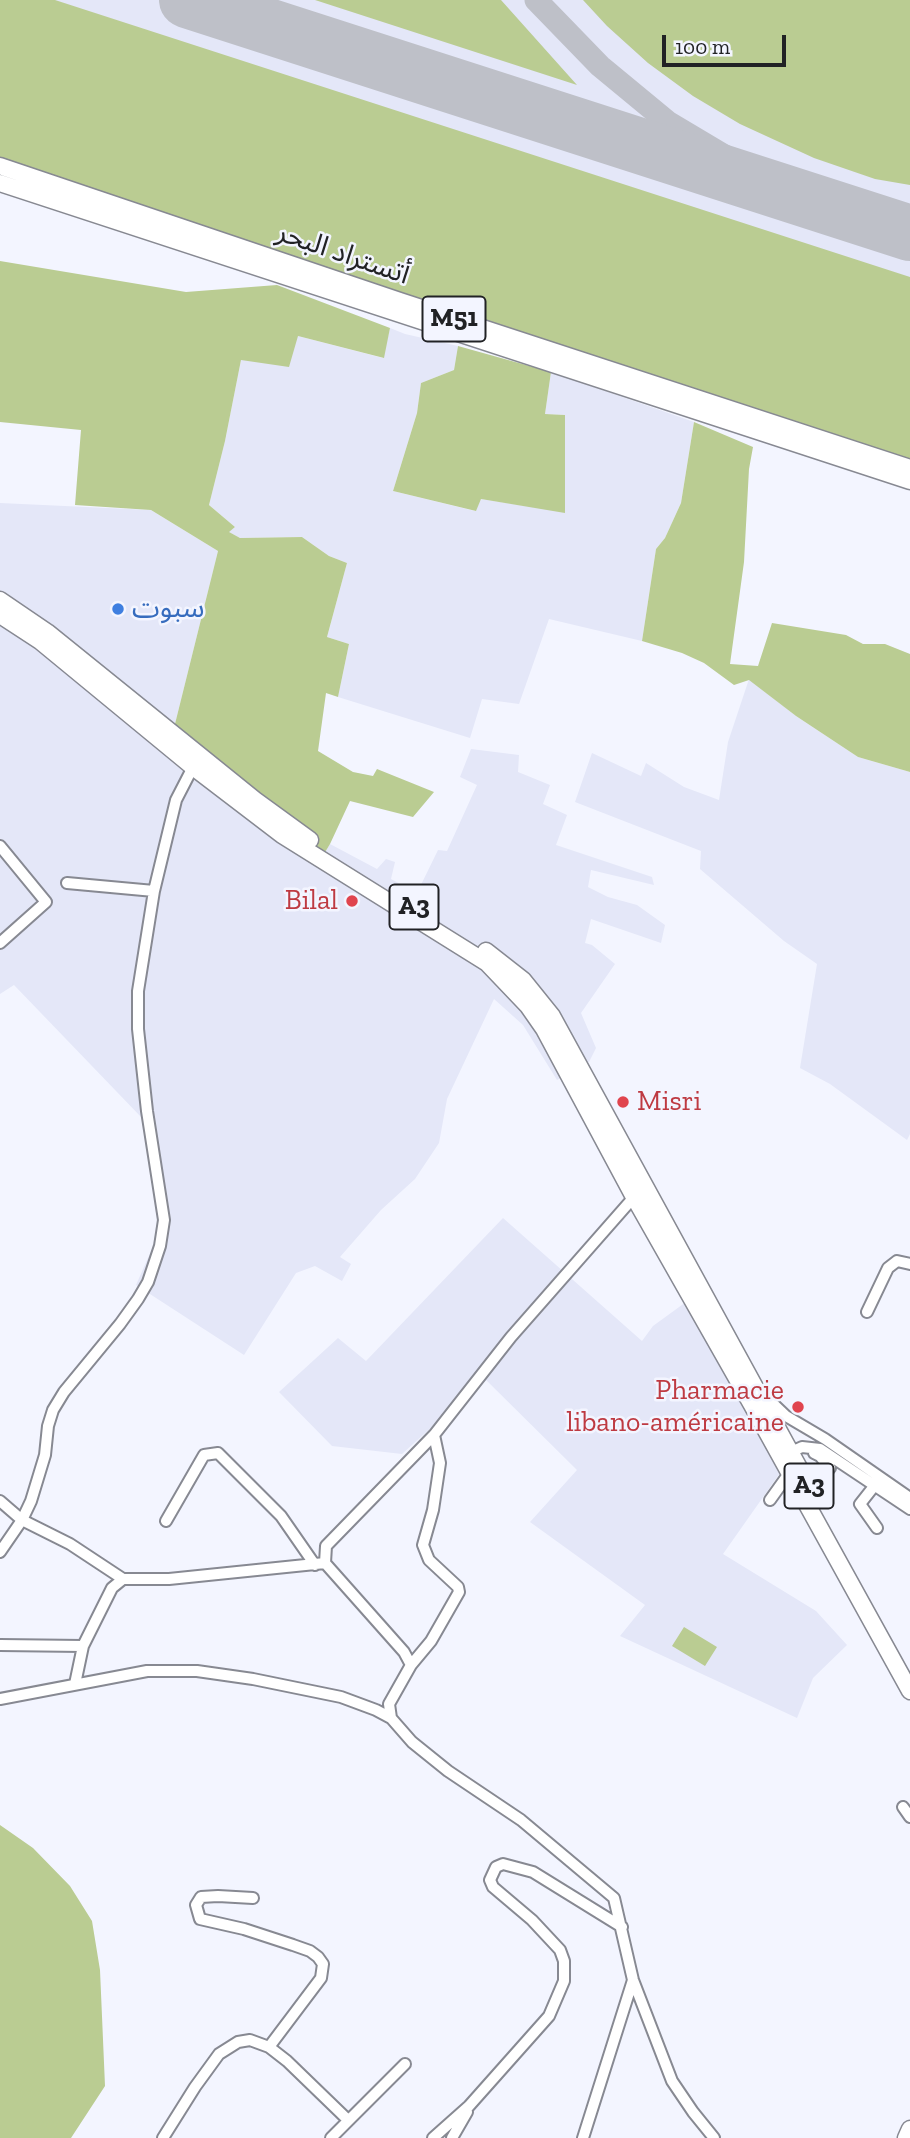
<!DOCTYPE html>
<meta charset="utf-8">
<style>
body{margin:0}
#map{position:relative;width:910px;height:2138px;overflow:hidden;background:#f3f5ff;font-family:"Zilla Slab",serif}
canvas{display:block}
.scale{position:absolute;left:662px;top:35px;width:124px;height:32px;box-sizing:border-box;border:4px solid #212225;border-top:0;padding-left:9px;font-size:21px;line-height:24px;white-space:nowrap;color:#212225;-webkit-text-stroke:5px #f3f5ff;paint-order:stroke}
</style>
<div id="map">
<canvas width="910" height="2138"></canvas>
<div class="scale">100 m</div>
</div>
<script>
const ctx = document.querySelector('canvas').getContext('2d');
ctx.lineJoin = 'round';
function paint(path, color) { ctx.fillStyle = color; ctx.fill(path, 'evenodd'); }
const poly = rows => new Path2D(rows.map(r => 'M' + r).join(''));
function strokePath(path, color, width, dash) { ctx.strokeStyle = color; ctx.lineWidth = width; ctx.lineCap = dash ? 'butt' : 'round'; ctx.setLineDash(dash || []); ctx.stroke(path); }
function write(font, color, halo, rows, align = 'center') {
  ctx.font = font + ' "Zilla Slab","Noto Sans Arabic",serif'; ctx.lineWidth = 5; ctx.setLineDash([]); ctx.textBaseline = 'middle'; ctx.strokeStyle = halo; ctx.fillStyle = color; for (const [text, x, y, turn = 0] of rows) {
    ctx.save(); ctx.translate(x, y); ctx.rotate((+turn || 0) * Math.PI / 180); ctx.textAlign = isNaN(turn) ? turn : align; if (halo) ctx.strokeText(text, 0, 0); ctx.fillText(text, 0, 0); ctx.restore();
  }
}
const built = poly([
 [0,0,910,0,910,460],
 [390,328,405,334,458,346,454,370,421,383,417,413,393,491,475,511,481,499,565,512,565,415,545,414,551,372,694,422,681,503,665,538,656,549,642,641,549,619,519,704,482,699,470,738,338,697,349,644,327,637,347,563,329,556,302,537,240,538,228,532,235,527,209,505,225,441,241,360,298,336,383,358],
 [0,503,151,510,218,551,172,736,318,864,330,844,377,869,386,859,395,862,391,879,417,893,438,850,447,851,477,785,460,777,471,749,519,755,518,772,550,785,543,804,567,815,556,845,652,877,654,885,591,870,588,887,608,897,637,905,665,925,661,943,591,919,585,943,592,945,615,964,581,1013,596,1048,589,1062,557,1080,523,1025,494,999,447,1099,439,1143,415,1179,381,1210,340,1257,351,1264,342,1281,315,1266,296,1273,244,1355,136,1285,159,1233,142,1118,14,985,0,994],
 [749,679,796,716,858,757,910,772,910,1134,907,1140,830,1084,800,1068,817,964,784,941,700,869,701,851,575,802,592,753,641,776,646,763,684,787,719,800,728,742],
 [503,1218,642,1341,653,1326,686,1302,752,1418,780,1473,723,1554,816,1611,847,1645,813,1678,797,1718,620,1636,645,1605,530,1522,577,1470,485,1379,402,1454,332,1446,279,1392,338,1338,366,1361]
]);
const green = poly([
 [0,0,55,0,910,277,910,468,0,180],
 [315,0,501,0,577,85],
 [583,0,910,0,910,185,875,179,814,158,740,124,693,96,648,63,607,26],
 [0,261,186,292,277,285,390,328,384,358,298,336,289,367,241,360,225,441,209,505,235,527,229,532,240,538,302,537,329,556,347,563,327,637,349,644,338,697,326,693,318,751,353,772,373,776,377,769,434,792,413,817,350,801,330,844,318,864,172,736,218,551,151,510,75,505,81,430,0,422],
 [458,346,551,372,545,414,565,415,565,513,481,499,476,511,393,491,417,413,421,383,454,370],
 [694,422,753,447,749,469,744,562,730,664,758,666,772,623,846,635,863,644,885,644,910,654,910,772,858,757,796,716,749,680,734,685,704,663,682,653,642,641,656,549,665,538,681,503],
 [684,1627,717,1647,705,1666,672,1646],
 [0,1825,33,1848,70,1886,92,1921,100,1970,105,2086,71,2138,0,2138]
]);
const taxiway = poly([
 [215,0,302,37],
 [536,0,600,66,669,123,753,173,830,202,859,217]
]);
const runway = poly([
 [187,0,910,233]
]);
const minor = poly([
 [0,846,46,902,0,943],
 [67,883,154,891],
 [867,1312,888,1268,897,1261,910,1264],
 [764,1395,786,1416,825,1439,910,1498],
 [791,1452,802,1447,820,1449,910,1509],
 [814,1453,820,1456,830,1468],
 [875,1485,860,1504,877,1528],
 [770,1500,790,1472],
 [0,1501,22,1520,70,1544,123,1579],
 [166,1521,204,1455,218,1453,281,1516,315,1565],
 [0,1552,22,1520,31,1501,45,1455,48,1426,53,1410,64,1392,120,1324,138,1299,148,1282,160,1246,164,1220,147,1111,138,1029,138,991,154,891,176,800,193,767],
 [0,1645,83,1646,112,1588,123,1579,169,1579,325,1563],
 [411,1665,404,1652,325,1563,326,1546,434,1435,511,1337,634,1197],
 [75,1684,83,1646],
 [0,1699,147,1671,197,1671,253,1679,341,1697,376,1710,391,1718,412,1742,448,1771,521,1820,614,1898,633,1980,672,2081,693,2112,714,2138],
 [391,1718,389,1704,411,1665,431,1641,459,1592,458,1587,429,1560,423,1545,433,1510,440,1463,434,1435],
 [903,1807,910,1817],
 [253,1898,218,1896,201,1897,196,1905,200,1919,244,1929,293,1945,310,1951,318,1957,323,1964,321,1978,269,2047],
 [163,2138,195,2087,219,2054,238,2042,250,2040,269,2047,287,2061,348,2120],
 [331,2138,405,2064],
 [433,2138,469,2106,549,2016,564,1981,564,1961,560,1950,532,1920,493,1887,490,1880,496,1867,503,1864,533,1872,622,1927],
 [452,2138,467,2112],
 [583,2138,633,1980]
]);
const highway = poly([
 [0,166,400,301,910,468],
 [0,183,910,481],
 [0,600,47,632,255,800,310,840],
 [0,615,40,641,193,767,282,835,487,963,528,1006,544,1029,634,1197,752,1405,910,1691],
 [486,951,523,980,552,1016,815,1497],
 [906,2138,910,2129]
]);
const markers = [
 [118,609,7,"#3f7fe0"],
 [352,901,7,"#e0444e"],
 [623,1102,7,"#e0444e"],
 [798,1407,7,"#e0444e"]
];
const shields = [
 [454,319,63],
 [414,907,49],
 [809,1486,49]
];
const shieldNames = [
 ["M51",454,319],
 ["A3",414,907],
 ["A3",809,1486]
];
const streetNames = [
 ["أتستراد البحر",343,254,19]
];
const shopNames = [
 ["سبوت",132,609]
];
const healthNames = [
 ["Bilal",338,901],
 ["Misri",637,1102,"left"],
 ["Pharmacie",784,1391],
 ["libano-américaine",784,1423]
];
paint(built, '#e4e7f8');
paint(green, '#bacc92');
strokePath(taxiway, '#bec0c8', 23);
strokePath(runway, '#bec0c8', 56);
strokePath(minor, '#878992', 14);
strokePath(highway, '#878992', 19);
strokePath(minor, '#fff', 10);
strokePath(highway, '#fff', 16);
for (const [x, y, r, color] of markers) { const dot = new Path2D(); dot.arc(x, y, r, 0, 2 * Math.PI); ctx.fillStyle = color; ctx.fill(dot); strokePath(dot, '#f3f5ff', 2.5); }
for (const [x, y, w] of shields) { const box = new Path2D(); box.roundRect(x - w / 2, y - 22.5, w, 45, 5); ctx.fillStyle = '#f3f5ff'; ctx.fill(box); strokePath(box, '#212225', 2); }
write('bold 26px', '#212225', null, shieldNames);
write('28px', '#212225', '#f3f5ff', streetNames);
write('28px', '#366cbe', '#f3f5ff', shopNames, 'left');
write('28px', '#be3a42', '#f3f5ff', healthNames, 'right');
</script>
